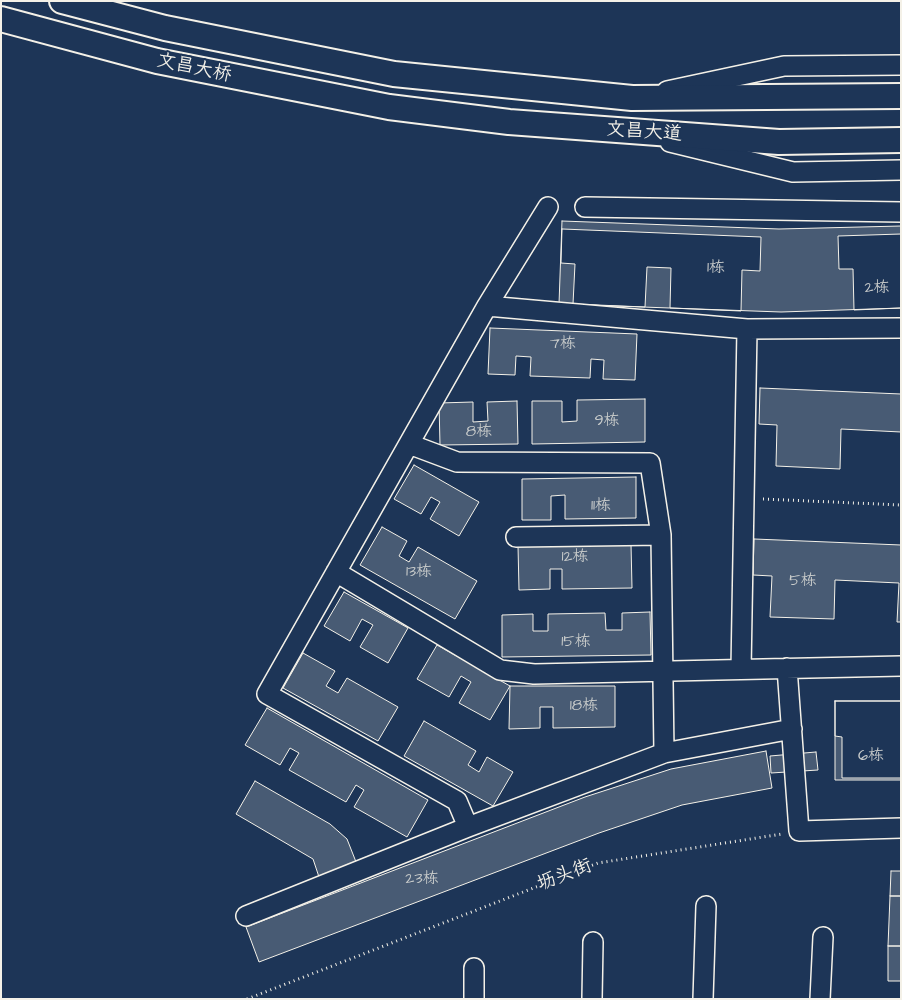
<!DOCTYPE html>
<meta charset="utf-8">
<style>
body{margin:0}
#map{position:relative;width:902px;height:1000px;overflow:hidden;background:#1d3557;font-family:"Architects Daughter",sans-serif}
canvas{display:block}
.frame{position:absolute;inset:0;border:2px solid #f4f1e8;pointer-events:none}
</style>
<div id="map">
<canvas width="902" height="1000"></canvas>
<div class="frame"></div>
</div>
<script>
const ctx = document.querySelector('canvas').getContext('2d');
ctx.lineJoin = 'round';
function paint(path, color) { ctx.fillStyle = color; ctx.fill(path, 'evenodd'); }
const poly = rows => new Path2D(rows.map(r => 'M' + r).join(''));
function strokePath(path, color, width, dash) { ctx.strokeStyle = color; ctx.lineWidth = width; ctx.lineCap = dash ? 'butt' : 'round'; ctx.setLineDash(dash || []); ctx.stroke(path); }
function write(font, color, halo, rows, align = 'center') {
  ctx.font = font + ' "Architects Daughter","LXGW WenKai TC",sans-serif'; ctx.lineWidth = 4; ctx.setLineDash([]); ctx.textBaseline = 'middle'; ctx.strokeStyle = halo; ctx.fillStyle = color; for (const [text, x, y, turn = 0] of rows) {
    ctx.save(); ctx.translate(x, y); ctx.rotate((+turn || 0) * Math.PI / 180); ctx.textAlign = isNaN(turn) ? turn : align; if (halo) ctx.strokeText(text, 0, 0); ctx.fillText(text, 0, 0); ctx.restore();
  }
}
const building = poly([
 [562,221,779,229,901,226,901,308,781,312,559,304,562,221],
 [562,229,761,237,760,271,742,270,741,311,670,308,671,268,647,267,645,307,573,304,575,264,561,263,562,229],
 [901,234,901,308,854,310,853,269,839,269,838,236,901,234],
 [490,328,637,334,635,380,603,379,604,360,591,359,590,378,530,376,531,357,516,356,515,375,488,374,490,328],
 [760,388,901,394,901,432,841,429,840,469,776,466,777,425,759,424,760,388],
 [645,399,645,442,532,444,532,401,562,401,562,422,577,421,577,400,645,399],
 [517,401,518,444,440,445,439,403,473,402,473,422,488,421,487,402,517,401],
 [414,465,479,502,459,536,430,519,440,502,431,497,421,514,394,499,414,465],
 [636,477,636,518,565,519,565,495,551,496,551,520,522,520,522,479,636,477],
 [382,527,407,541,399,556,409,562,418,547,477,581,455,619,360,565,382,527],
 [754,539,901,545,901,622,897,622,899,583,835,580,834,619,770,617,772,576,753,575,754,539],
 [631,544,632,588,562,589,562,569,550,569,550,589,519,590,518,546,631,544],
 [344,592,408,628,388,663,360,647,373,625,362,619,350,641,324,626,344,592],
 [650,612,651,655,502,657,502,615,533,614,533,631,548,631,548,614,605,613,606,630,622,630,622,613,650,612],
 [437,645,510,686,490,720,459,703,471,682,461,676,449,697,417,679,437,645],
 [303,653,335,671,326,686,338,693,347,678,398,707,378,741,283,688,303,653],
 [510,686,615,686,615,727,553,728,553,707,540,707,540,728,509,729,510,686],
 [835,701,901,701,901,780,835,780,835,701],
 [835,701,901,701,901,778,842,778,842,737,835,736,835,701],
 [267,708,428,800,407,837,354,807,364,790,356,785,346,802,289,770,299,753,290,748,280,765,245,745,267,708],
 [424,721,476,751,468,765,479,772,487,757,513,772,493,806,404,756,424,721],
 [766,751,772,788,682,805,599,833,259,962,246,927,585,797,671,769,766,751],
 [816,752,818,770,771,773,770,756,816,752],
 [255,781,330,824,347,839,358,867,320,880,313,859,236,814,255,781],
 [891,871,901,871,901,896,890,896,891,871],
 [890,896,901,896,901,946,888,946,890,896],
 [888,946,901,946,901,981,888,981,888,946]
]);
const path = poly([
 [763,499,901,505],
 [247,999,598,863,782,834]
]);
const minor = poly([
 [667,91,784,66,901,65],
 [670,142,793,172,901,170],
 [548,207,487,306,747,329,901,328],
 [585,207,901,212],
 [409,444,457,462,650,463,661,535,664,753],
 [516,537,661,535],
 [336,572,500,670,534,674,901,666],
 [787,668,799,831,901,828],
 [741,669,747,329],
 [468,827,457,801,267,694,487,306],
 [246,916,468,827,664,753,792,729],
 [474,968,474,999],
 [592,999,593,942],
 [703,999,706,906],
 [820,999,823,937]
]);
const major = poly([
 [62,1,165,28,394,74,632,98,901,96],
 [1,19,157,61,389,107,509,122,779,142,901,140]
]);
const numberNames = [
 ["1栋",716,269],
 ["2栋",877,289],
 ["7栋",563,345],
 ["9栋",607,422],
 ["8栋",479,433],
 ["11栋",601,507],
 ["12栋",575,558],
 ["13栋",419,573],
 ["5栋",803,582],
 ["15栋",576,643],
 ["18栋",584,707],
 ["6栋",871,757],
 ["23栋",422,880]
];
const streetNames = [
 ["文昌大桥",194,69,12],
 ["文昌大道",644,133,4],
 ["坜头街",565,876,-21]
];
paint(building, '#485b74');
strokePath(building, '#f4f1e8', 1);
strokePath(minor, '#f4f1e8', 22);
strokePath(major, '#f4f1e8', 28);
strokePath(path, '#f4f1e8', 3, [1, 4]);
strokePath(minor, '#1d3557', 19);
strokePath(major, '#1d3557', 24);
write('16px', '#c9cccb', null, numberNames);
write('19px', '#f4f1e8', '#1d3557', streetNames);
</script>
